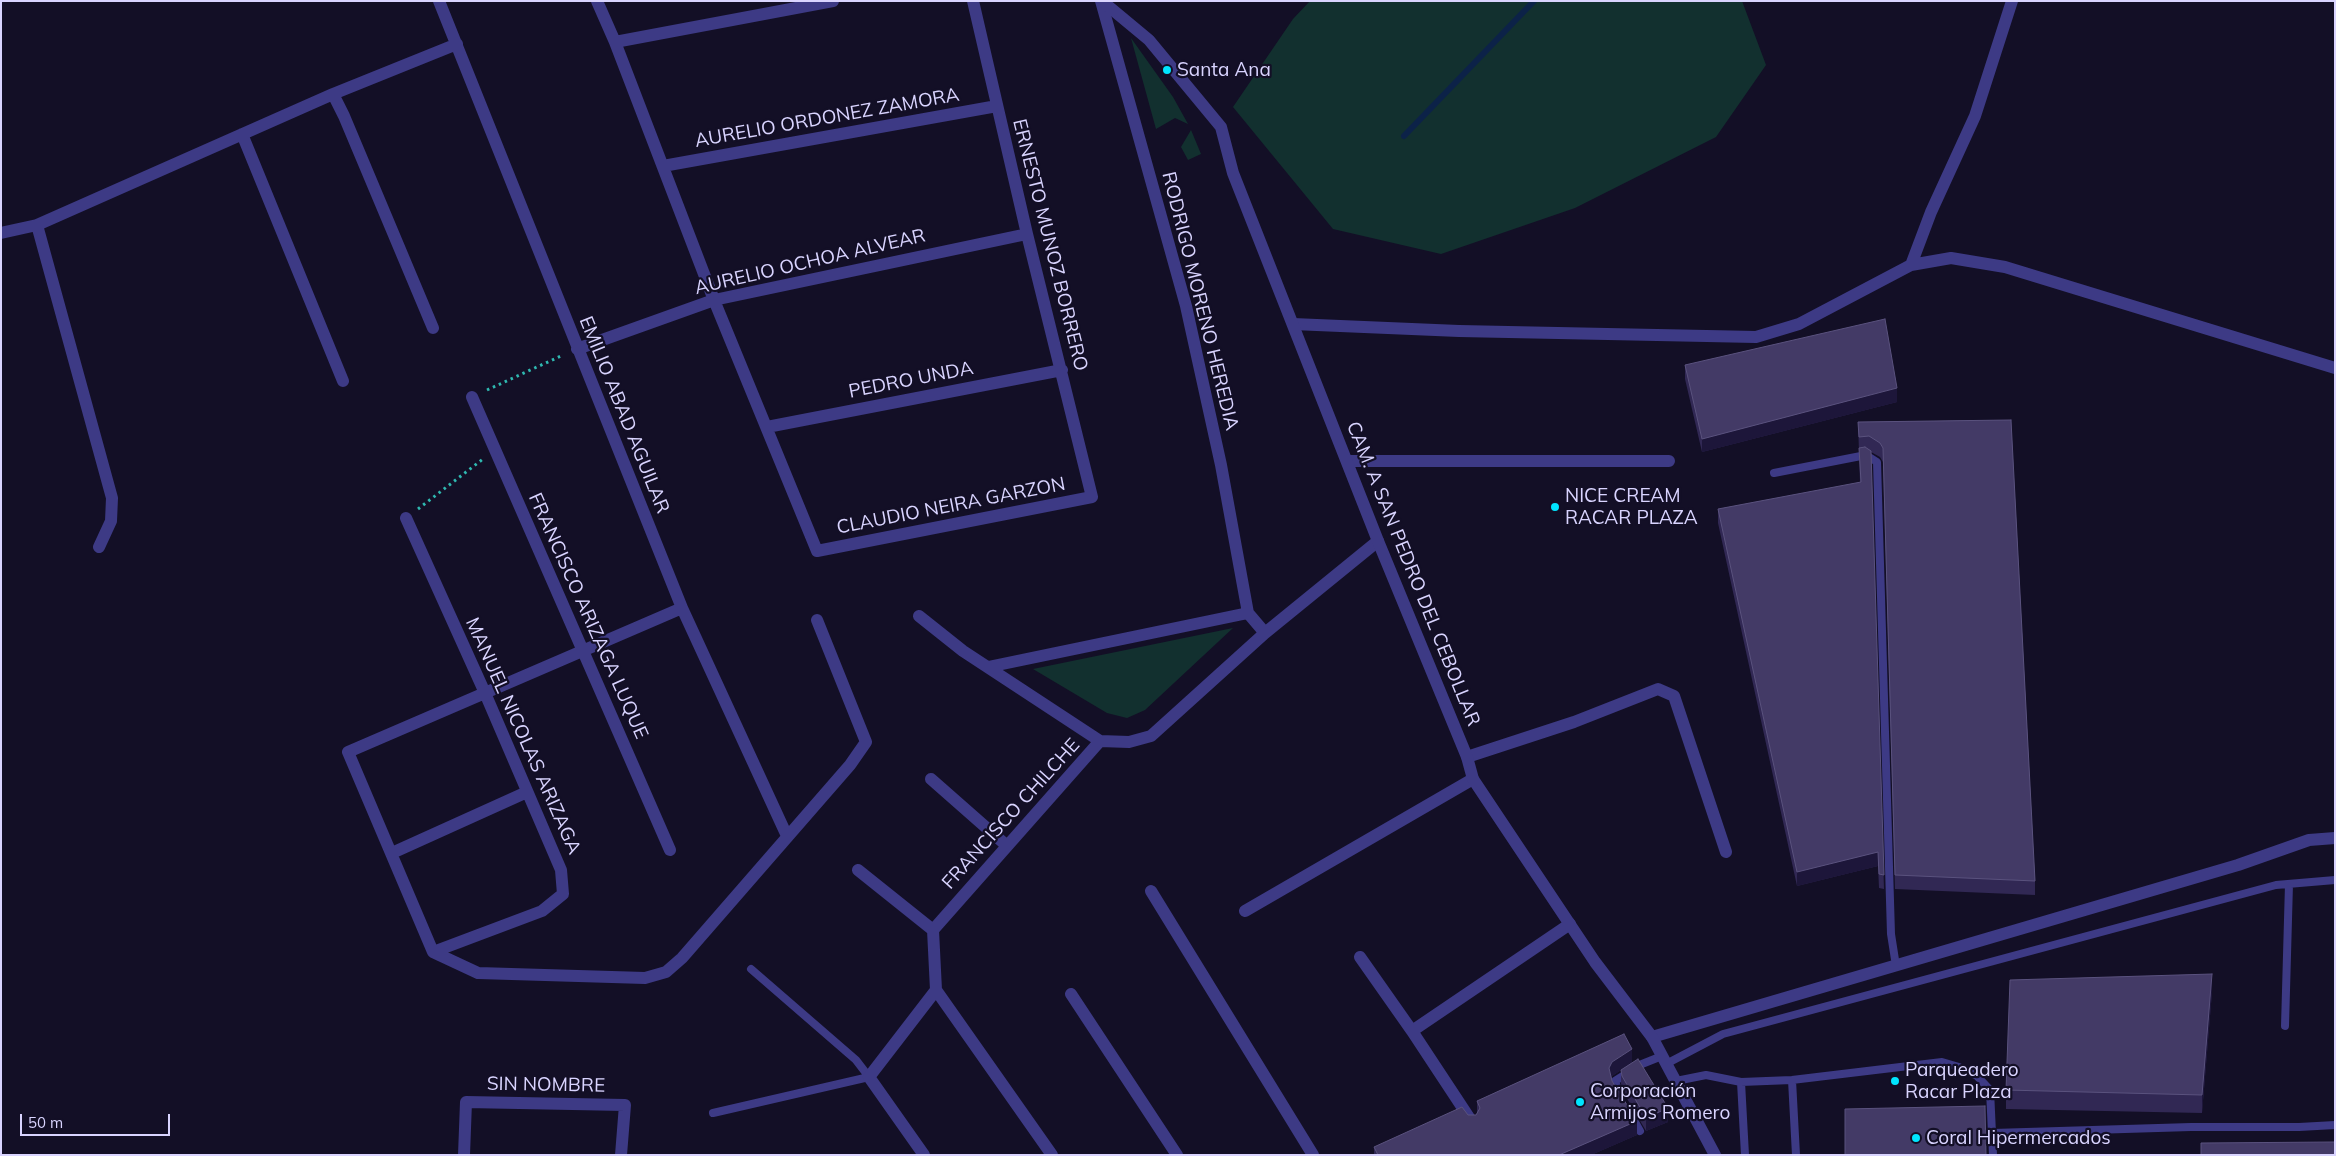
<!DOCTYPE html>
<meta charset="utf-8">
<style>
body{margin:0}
#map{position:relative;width:2336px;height:1156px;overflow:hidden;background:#130f26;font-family:Mulish,sans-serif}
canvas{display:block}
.frame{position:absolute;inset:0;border:2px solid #d9d4ff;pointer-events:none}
.scale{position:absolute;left:20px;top:1114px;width:150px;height:22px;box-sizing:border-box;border:2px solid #d9d4ff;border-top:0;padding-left:6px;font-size:15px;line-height:18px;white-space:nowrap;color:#d9d4ff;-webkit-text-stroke:4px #130f26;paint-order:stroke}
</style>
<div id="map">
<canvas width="2336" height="1156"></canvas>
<div class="frame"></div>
<div class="scale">50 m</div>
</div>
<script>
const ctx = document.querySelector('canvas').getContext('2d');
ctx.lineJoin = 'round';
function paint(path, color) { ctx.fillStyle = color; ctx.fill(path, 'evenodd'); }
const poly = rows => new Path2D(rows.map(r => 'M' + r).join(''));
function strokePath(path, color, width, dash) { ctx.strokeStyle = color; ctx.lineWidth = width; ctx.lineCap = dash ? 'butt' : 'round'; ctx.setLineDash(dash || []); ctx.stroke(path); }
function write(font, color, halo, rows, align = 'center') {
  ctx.font = font + ' Mulish,sans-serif'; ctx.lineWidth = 4.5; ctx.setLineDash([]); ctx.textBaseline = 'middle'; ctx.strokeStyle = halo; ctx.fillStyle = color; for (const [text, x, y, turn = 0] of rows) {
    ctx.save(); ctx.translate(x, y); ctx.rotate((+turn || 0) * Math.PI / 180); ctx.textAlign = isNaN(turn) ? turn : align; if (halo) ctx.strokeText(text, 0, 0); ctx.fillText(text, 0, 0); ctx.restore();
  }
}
const green = poly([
 [1310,1,1742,1,1766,65,1716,137,1575,208,1441,254,1333,229,1233,107,1293,19],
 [1131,38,1173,97,1188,124,1175,118,1156,129],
 [1191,130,1201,154,1188,160,1181,147],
 [1233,628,1145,710,1127,718,1107,713,1033,669]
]);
const stream = poly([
 [1404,136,1534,1]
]);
const path = poly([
 [487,390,563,355],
 [418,509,483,459]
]);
const service = poly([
 [1774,473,1866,455,1877,462,1891,934,1896,966],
 [2285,1026,2289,884],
 [1666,1064,1723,1034,2276,885,2335,880],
 [1792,1080,1796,1155],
 [1676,1081,1706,1075,1741,1082,1792,1080,1942,1062,1959,1067,1977,1076,1990,1090,1993,1155],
 [1741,1082,1745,1155],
 [1620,1096,1615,1081,1642,1064,1662,1056],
 [713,1113,869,1077,856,1060,751,969],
 [1631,1115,1640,1131],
 [1993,1133,2191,1127,2299,1127,2335,1125]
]);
const minor = poly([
 [439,1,682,608,787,836],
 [597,1,615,42,714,300,817,551,1092,497,1027,234,973,1],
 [1101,1,1186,306,1221,465,1248,613,1265,633],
 [615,42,833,1],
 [333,94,344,116,433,328],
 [242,134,343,381],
 [663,166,997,106],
 [37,225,112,498,111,521,99,547],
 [1,233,37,225,333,94,457,44],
 [1911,265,1931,212,1975,116,2012,1],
 [1293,324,1459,331,1756,337,1799,324,1911,265,1951,258,2005,267,2335,368],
 [577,349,714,300,1027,234],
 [472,397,670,850],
 [767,427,1062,370],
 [1347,461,1669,461],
 [406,518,485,693,561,870,563,894,542,911,433,952],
 [682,608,348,752,433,952,478,973,645,978,666,972,682,958,850,765,866,742,817,620],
 [919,616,963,651,1100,741],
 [988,667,1248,613],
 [1467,757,1574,722,1658,689,1674,696,1726,852],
 [931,779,1006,845],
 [392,853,527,792],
 [858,870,933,930],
 [1151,891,1313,1155],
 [1245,911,1473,779],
 [1360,957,1412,1031],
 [936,990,1052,1155],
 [1071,994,1177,1155],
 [1652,1037,2238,865,2309,840,2335,838],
 [1472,1122,1412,1031,1570,924],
 [464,1155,466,1102,625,1105,621,1155],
 [924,1155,869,1077,936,990,933,930,1100,741,1129,742,1151,736,1265,633,1378,541]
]);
const tertiary = poly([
 [1102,1,1149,40,1221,127,1233,173,1378,541,1467,757,1473,779,1595,962,1652,1037,1715,1155]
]);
const wall = poly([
 [1685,365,1897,402,1702,452,1685,379],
 [2011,420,2035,881,2035,895,1895,889,1883,462,1880,457,1871,452,1884,889,1879,888,1878,866,1797,886,1718,523,1718,509,1860,483,1858,422],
 [2212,992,2202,1113,2006,1109,2006,1090],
 [1632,1063,1668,1122,1646,1131,1622,1090,1621,1084,1621,1070,1612,1076,1612,1081,1637,1135,1591,1155,1374,1155,1374,1147,1468,1115,1476,1115,1477,1114,1477,1101]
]);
const shadedWall = poly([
 [1897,388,1897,402,1702,452,1702,439],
 [1878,852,1878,866,1797,886,1797,872],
 [2212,974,2212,992,2202,1113,2202,1095],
 [1632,1049,1632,1063,1612,1076,1609,1082,1609,1068,1612,1062],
 [1668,1108,1668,1122,1646,1131,1646,1118],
 [1637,1121,1637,1135,1591,1155,1559,1155]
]);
const building = poly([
 [1885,319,1897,388,1702,439,1685,365,1885,319],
 [2011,420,2035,881,1895,875,1883,448,1880,443,1869,436,1859,437,1858,422,2011,420],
 [1865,447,1871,451,1884,875,1879,874,1878,852,1797,872,1718,509,1861,482,1859,448,1865,447],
 [2212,974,2202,1095,2006,1090,2010,980,2212,974],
 [1624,1034,1632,1049,1612,1062,1609,1068,1612,1081,1637,1121,1559,1155,1378,1155,1374,1147,1462,1107,1468,1115,1476,1115,1480,1108,1477,1101,1624,1034],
 [1638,1059,1668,1108,1646,1118,1622,1076,1621,1070,1638,1059],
 [1985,1106,1986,1155,1845,1155,1845,1109,1985,1106],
 [2335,1142,2335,1155,2201,1155,2201,1143,2335,1142]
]);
const markers = [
 [1167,70,5,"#00e5ff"],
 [1555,507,5,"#00e5ff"],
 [1895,1081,5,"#00e5ff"],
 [1580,1102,5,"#00e5ff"],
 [1916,1138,5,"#00e5ff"]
];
const poiNames = [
 ["Santa Ana",1177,70],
 ["NICE CREAM",1565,496],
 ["RACAR PLAZA",1565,518],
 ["Parqueadero",1905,1070],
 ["Racar Plaza",1905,1092],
 ["Corporación",1590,1091],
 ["Armijos Romero",1590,1113],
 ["Coral Hipermercados",1926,1138]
];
const streetNames = [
 ["AURELIO ORDONEZ ZAMORA",827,118,-10],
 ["ERNESTO MUNOZ BORRERO",1050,245,76],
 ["AURELIO OCHOA ALVEAR",810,262,-13],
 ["RODRIGO MORENO HEREDIA",1200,301,76],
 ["PEDRO UNDA",911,380,-11],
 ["EMILIO ABAD AGUILAR",624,415,68],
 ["CLAUDIO NEIRA GARZON",951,506,-11],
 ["CAM. A SAN PEDRO DEL CEBOLLAR",1413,574,68],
 ["FRANCISCO ARIZAGA LUQUE",588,616,66],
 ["MANUEL NICOLAS ARIZAGA",523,736,66],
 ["FRANCISCO CHILCHE",1011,814,-48],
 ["SIN NOMBRE",546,1085,1]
];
paint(green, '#12302f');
strokePath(stream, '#0c2248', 6);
strokePath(path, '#2fb8b0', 3, [2.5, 4]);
strokePath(service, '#3d3a85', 8);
strokePath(minor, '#3d3a85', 12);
strokePath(tertiary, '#3d3a85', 12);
paint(wall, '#312854');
paint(shadedWall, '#1d163a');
paint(building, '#433a66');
strokePath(building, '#5a527e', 1);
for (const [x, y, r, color] of markers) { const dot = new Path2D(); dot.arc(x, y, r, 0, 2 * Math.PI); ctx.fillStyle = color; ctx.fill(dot); strokePath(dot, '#130f26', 2); }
write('19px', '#d9d4ff', '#130f26', poiNames, 'left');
write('19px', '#d9d4ff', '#130f26', streetNames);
</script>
